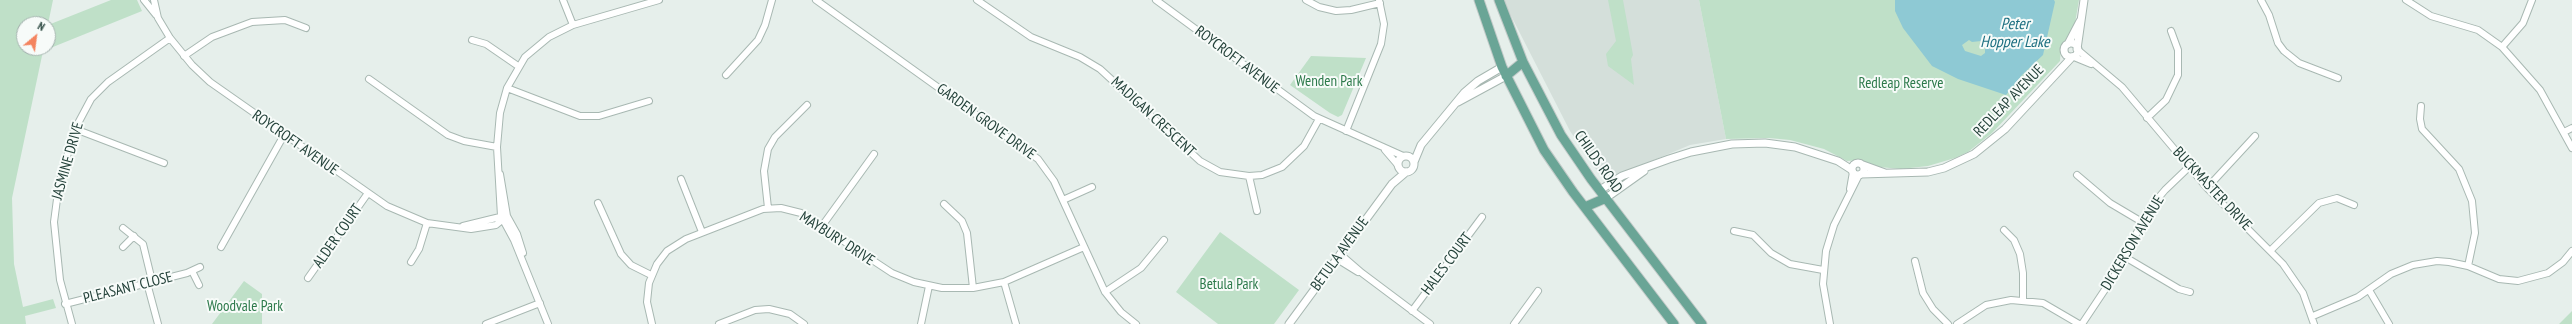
<!DOCTYPE html>
<style>
body{margin:0}
#map{position:relative;width:2572px;height:324px;overflow:hidden;background:#e6efeb;font-family:"PT Sans Narrow",sans-serif}
canvas{display:block}
.north{position:absolute;left:16px;top:16px;width:40px;height:40px;box-sizing:border-box;background:#f7fbf9;border:1px solid #a3b1ad;border-radius:50%;rotate:29deg;font-size:11px;font-weight:700;line-height:16px;text-align:center;color:#24423a}
.north::after{content:'';display:block;margin:auto;width:14px;height:18px;background:#f4845f;clip-path:polygon(50% 0,100% 100%,50% 72%,0 100%)}
</style>
<div id="map">
<canvas width="2572" height="324"></canvas>
<div class="north">N</div>
</div>
<script>
const ctx = document.querySelector('canvas').getContext('2d');
ctx.lineJoin = 'round';
function paint(path, color) { ctx.fillStyle = color; ctx.fill(path, 'evenodd'); }
const poly = rows => new Path2D(rows.map(r => 'M' + r).join(''));
function strokePath(path, color, width, dash) { ctx.strokeStyle = color; ctx.lineWidth = width; ctx.lineCap = dash ? 'butt' : 'round'; ctx.setLineDash(dash || []); ctx.stroke(path); }
function write(font, color, halo, rows, align = 'center') {
  ctx.font = font + ' "PT Sans Narrow",sans-serif'; ctx.lineWidth = 4; ctx.setLineDash([]); ctx.textBaseline = 'middle'; ctx.strokeStyle = halo; ctx.fillStyle = color; for (const [text, x, y, turn = 0] of rows) {
    ctx.save(); ctx.translate(x, y); ctx.rotate((+turn || 0) * Math.PI / 180); ctx.textAlign = isNaN(turn) ? turn : align; if (halo) ctx.strokeText(text, 0, 0); ctx.fillText(text, 0, 0); ctx.restore();
  }
}
const built = poly([
 [1503,0,1699,0,1726,139,1690,145,1604,181,1570,131]
]);
const green = poly([
 [0,0,53,0,48,24,24,24,24,48,48,48,48,25,111,0,137,0,142,11,43,51,12,198,14,264,23,307,53,299,56,308,25,316,26,324,0,324],
 [1608,0,1623,0,1633,55,1631,59,1634,85,1608,66,1606,54,1616,41],
 [1699,0,2079,0,2074,29,2061,47,2060,61,1992,133,1968,152,1955,158,1928,166,1901,169,1879,167,1861,160,1847,161,1824,149,1790,140,1769,138,1726,139],
 [1311,56,1366,58,1342,115,1338,117,1330,113,1290,85],
 [1220,232,1299,290,1274,324,1218,324,1176,292],
 [244,281,262,294,262,324,212,324],
 [2572,311,2572,324,2559,324]
]);
const water = poly([
 [1895,0,2054,0,2055,2,2043,55,2022,75,2006,95,1958,79,1932,66,1903,28,1895,11],
 [1969,40,1972,42,1981,41,1985,48,1985,53,1981,56,1965,51,1962,45]
]);
const minor = poly([
 [144,0,156,15],
 [154,0,158,18,170,38,192,65,210,82,387,206,427,223,471,229,496,225,507,216],
 [563,0,573,25],
 [816,0,1038,159,1054,181,1105,292,1121,312,1136,324],
 [977,0,1031,37,1080,57,1100,69,1200,161,1220,172,1249,176,1262,175,1282,167,1304,146,1319,119],
 [1156,0,1314,116,1403,156],
 [1306,0,1319,7,1336,11,1351,10,1380,3],
 [2261,0,2269,15,2278,43,2284,51,2299,63,2338,78],
 [2406,0,2431,16,2478,30,2502,47,2540,90,2572,148],
 [472,40,486,44,518,66],
 [2502,47,2523,23,2532,0],
 [2078,50,2122,87,2207,188,2283,264,2303,293,2314,324],
 [184,56,212,37,252,22,285,20,306,28],
 [2074,57,2091,64],
 [726,75,758,40,765,25,772,0],
 [369,79,448,135,464,141,497,147],
 [507,88,580,116,599,116,649,101],
 [2421,106,2420,119,2422,129,2459,169,2472,201,2475,233,2468,266],
 [2147,118,2166,100,2178,75,2178,50,2171,31],
 [75,129,164,163],
 [1346,131,1381,44,1384,24,1379,0],
 [2564,132,2572,128],
 [1385,150,1397,164],
 [500,174,507,216,517,234,523,253],
 [2077,175,2110,203,2142,222],
 [1249,176,1257,211],
 [681,179,702,232],
 [2207,188,2255,136],
 [1850,189,1853,172],
 [1063,200,1092,187],
 [598,203,621,254,631,265,651,275],
 [944,204,962,221,967,233,973,288],
 [768,208,764,171,768,149,775,137,807,105],
 [463,226,504,216],
 [822,226,874,154],
 [123,228,143,244,152,281],
 [2004,230,2014,240,2020,254,2023,273,2023,300],
 [1734,231,1753,235,1771,253,1790,264,1823,270],
 [123,247,134,236],
 [221,247,284,135],
 [2270,251,2319,203,2337,198,2354,205],
 [1340,254,1362,273,1430,324],
 [2125,257,2179,289,2190,292],
 [1337,259,1358,272],
 [1915,261,1923,293,1933,309,1948,324],
 [411,262,419,249,427,223],
 [192,271,199,285],
 [308,278,368,193],
 [1004,282,1016,324],
 [147,283,158,324],
 [2369,290,2389,324],
 [1105,292,1141,268,1164,240],
 [65,304,187,273,200,267],
 [1412,311,1482,217],
 [2313,316,2358,297,2391,274,2413,265,2437,261,2449,262,2468,266,2499,279,2518,281,2548,273,2563,262,2572,251],
 [72,324,60,280,54,222,59,184,75,129,91,99,108,82,170,38],
 [486,324,540,303],
 [548,324,514,240,501,216,497,147,500,113,507,88,525,57,549,37,573,25,659,0],
 [652,324,647,302,649,283,657,264,667,251,686,239,763,209,781,208,801,213,892,273,914,282,942,288,973,288,1004,282,1084,247],
 [719,324,755,310,769,309,790,314,804,324],
 [921,324,929,286],
 [1514,324,1538,291],
 [1830,324,1823,284,1826,251,1834,225,1859,175],
 [1957,324,1986,305,2011,300,2043,303,2079,324],
 [2082,324,2116,273,2149,209,2165,190,2189,167]
]);
const tertiary = poly([
 '2064 50a7 7 0 1 1 14 0a7 7 0 1 1-14 0Z',
 [2068,44,2080,21],
 [2077,49,2084,0],
 [1458,102,1506,76],
 '1398 164a8 8 0 1 1 16 0a8 8 0 1 1-16 0Z',
 [1414,162,1421,145,1464,93,1478,81,1502,67],
 '1852 169a6 6 0 1 1 12 0a6 6 0 1 1-12 0Z',
 [1863,165,1885,173],
 [1861,174,1928,172,1944,168,1974,154,2005,129,2072,57],
 [1600,190,1622,176,1669,159,1691,152,1732,144,1765,143,1795,147,1838,161,1852,170],
 [1606,198,1644,171],
 [1289,324,1392,184,1406,172]
]);
const primary = poly([
 [1479,0,1502,67,1544,150,1573,192,1674,324],
 [1499,0,1523,62,1561,135,1591,179,1702,324],
 [1506,76,1523,62],
 [1585,207,1606,198]
]);
const streetNames = [
 ["ROYCROFT AVENUE",1237,60,37],
 ["REDLEAP AVENUE",2009,101,-46],
 ["MADIGAN CRESCENT",1153,117,43],
 ["GARDEN GROVE DRIVE",986,122,36],
 ["ROYCROFT AVENUE",295,143,35],
 ["JASMINE DRIVE",68,161,-74],
 ["CHILDS ROAD",1598,162,55],
 ["BUCKMASTER DRIVE",2212,189,47],
 ["ALDER COURT",338,236,-55],
 ["MAYBURY DRIVE",837,239,33],
 ["DICKERSON AVENUE",2133,243,-59],
 ["BETULA AVENUE",1340,254,-54],
 ["HALES COURT",1447,264,-53],
 ["PLEASANT CLOSE",128,288,-14]
];
const parkNames = [
 ["Wenden Park",1329,82],
 ["Redleap Reserve",1901,84],
 ["Betula Park",1229,285],
 ["Woodvale Park",245,307]
];
const waterNames = [
 ["Peter",2015,24],
 ["Hopper Lake",2015,42]
];
paint(built, '#d4dfda');
paint(green, '#bfe0c8');
paint(water, '#8ec9d4');
strokePath(minor, '#a8b8b2', 8);
strokePath(tertiary, '#a8b8b2', 9);
strokePath(primary, '#c2cac8', 11);
strokePath(minor, '#fff', 6);
strokePath(tertiary, '#fff', 7);
strokePath(primary, '#6aa596', 9);
write('15px', '#24423a', '#f7fbf9', streetNames);
write('15px', '#2d7a4b', '#f7fbf9', parkNames);
write('italic 16px', '#1c6f80', '#f7fbf9', waterNames);
</script>
